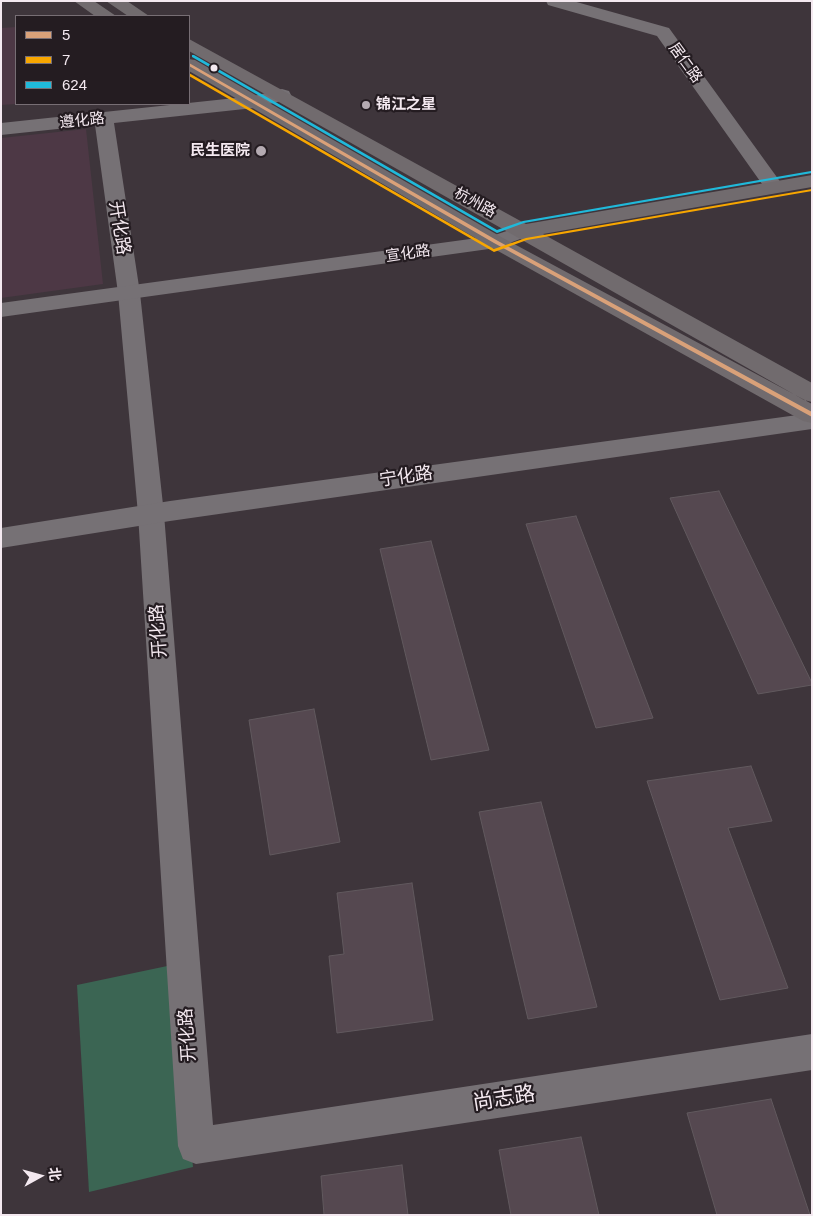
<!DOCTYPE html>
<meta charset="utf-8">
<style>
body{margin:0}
#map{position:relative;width:813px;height:1216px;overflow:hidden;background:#3e353b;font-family:Helvetica,"Noto Sans SC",sans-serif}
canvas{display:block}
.frame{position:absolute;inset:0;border:2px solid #f4e9f0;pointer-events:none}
.legend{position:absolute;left:15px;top:15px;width:175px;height:90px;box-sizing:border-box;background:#241c21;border:1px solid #776e74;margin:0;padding:6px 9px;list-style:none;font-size:15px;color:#f4e9f0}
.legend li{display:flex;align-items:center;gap:10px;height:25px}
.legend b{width:25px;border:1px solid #776e74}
.north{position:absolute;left:15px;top:1151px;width:50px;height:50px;-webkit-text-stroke:4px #241c21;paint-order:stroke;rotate:83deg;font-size:14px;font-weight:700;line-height:20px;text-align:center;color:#f4e9f0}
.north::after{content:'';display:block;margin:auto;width:18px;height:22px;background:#f4e9f0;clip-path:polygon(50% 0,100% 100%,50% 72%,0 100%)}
</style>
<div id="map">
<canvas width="813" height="1216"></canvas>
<div class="frame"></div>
<ul class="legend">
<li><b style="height:6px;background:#d9a179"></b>5</li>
<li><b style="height:6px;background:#f7a600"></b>7</li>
<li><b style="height:6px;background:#20b9da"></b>624</li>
</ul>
<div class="north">北</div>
</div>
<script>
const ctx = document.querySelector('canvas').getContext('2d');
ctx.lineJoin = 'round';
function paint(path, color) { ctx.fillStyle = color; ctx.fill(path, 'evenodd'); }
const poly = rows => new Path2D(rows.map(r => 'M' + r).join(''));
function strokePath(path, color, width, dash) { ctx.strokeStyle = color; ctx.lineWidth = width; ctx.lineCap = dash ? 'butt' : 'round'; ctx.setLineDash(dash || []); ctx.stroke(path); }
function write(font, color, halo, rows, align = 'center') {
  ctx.font = font + ' Helvetica,"Noto Sans SC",sans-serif'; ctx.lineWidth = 4.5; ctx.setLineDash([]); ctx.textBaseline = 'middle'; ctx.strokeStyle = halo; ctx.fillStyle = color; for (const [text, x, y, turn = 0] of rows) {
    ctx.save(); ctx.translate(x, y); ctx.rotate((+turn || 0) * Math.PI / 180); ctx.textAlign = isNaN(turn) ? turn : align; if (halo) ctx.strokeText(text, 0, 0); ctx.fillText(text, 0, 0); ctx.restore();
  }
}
const built = poly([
 [16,27,16,104,1,105,1,28],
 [86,129,103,284,1,298,1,138]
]);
const green = poly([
 [172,965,193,1167,89,1192,77,985]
]);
const building = poly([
 [719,491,812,683,812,685,758,694,670,498,719,491],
 [576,516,653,718,596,728,526,524,576,516],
 [431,541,489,750,431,760,380,549,431,541],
 [314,709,340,842,270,855,249,720,314,709],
 [751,766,772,821,728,828,788,988,720,1000,647,781,751,766],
 [541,802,597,1007,528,1019,479,812,541,802],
 [412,883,433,1020,337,1033,329,956,344,954,337,893,412,883],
 [771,1099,810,1215,717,1215,687,1113,771,1099],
 [581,1137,599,1215,511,1215,499,1150,581,1137],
 [402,1165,408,1215,324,1215,321,1176,402,1165]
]);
const minor = poly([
 [546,1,573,1,669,28,784,187,781,191,774,193,767,191,657,36,548,5,546,1],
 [282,89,289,91,291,95,289,99,254,108,114,123,140,293,164,514,213,1125,812,1034,812,1070,196,1164,183,1159,178,1146,138,514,118,293,95,125,1,135,1,123,254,96,282,89]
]);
const tertiary = poly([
 [524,225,531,227,534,231,531,235,496,248,1,317,1,303,492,236,524,225],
 [812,413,812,429,170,521,1,548,1,528,170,501,812,413]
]);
const secondary = poly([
 [74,1,94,1,116,16,95,16,74,1],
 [106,1,127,1,149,16,128,16,106,1],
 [189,39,526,224,812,175,812,187,543,234,812,383,812,402,804,400,189,51,189,39],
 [189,59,195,60,503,238,812,404,812,423,803,421,489,246,189,71,189,59]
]);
const bus1 = poly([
 [189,63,498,241,812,412,812,417,494,243,189,66,189,63]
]);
const bus2 = poly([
 [189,73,494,249,526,238,812,189,812,191,527,240,494,252,189,76,189,73]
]);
const bus3 = poly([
 [192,55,194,55,497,230,523,221,811,171,812,173,524,223,497,233,192,57,192,55]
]);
const markers = [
 [214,68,4.5,"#f4e9f0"],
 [366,105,5,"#b4aab1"],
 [261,151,6,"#b4aab1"]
];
const farStreetnames = [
 ["居仁路",685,63,54],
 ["遵化路",82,121,-6],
 ["杭州路",475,203,29],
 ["宣化路",408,254,-8]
];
const farPoinames = [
 ["锦江之星",376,105],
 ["民生医院",250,151,"right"]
];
const streetNames = [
 ["开化路",119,228,81],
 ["宁化路",406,477,-8],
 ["开化路",159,631,-94],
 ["开化路",188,1035,-94]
];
const nearStreetnames = [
 ["尚志路",504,1099,-9]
];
paint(built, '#4d3845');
paint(green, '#3b6553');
paint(building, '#554850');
strokePath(building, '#61595e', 1);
paint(minor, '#767175');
paint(tertiary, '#767175');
paint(secondary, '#716b6e');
paint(bus1, '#d9a179');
paint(bus2, '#f7a600');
paint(bus3, '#20b9da');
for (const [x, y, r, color] of markers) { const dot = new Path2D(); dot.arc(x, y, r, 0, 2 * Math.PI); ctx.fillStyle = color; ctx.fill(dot); strokePath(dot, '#241c21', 2); }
write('15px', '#f4e9f0', '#241c21', farStreetnames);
write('bold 15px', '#f4e9f0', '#241c21', farPoinames, 'left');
write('18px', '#f4e9f0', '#241c21', streetNames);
write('21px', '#f4e9f0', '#241c21', nearStreetnames);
</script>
